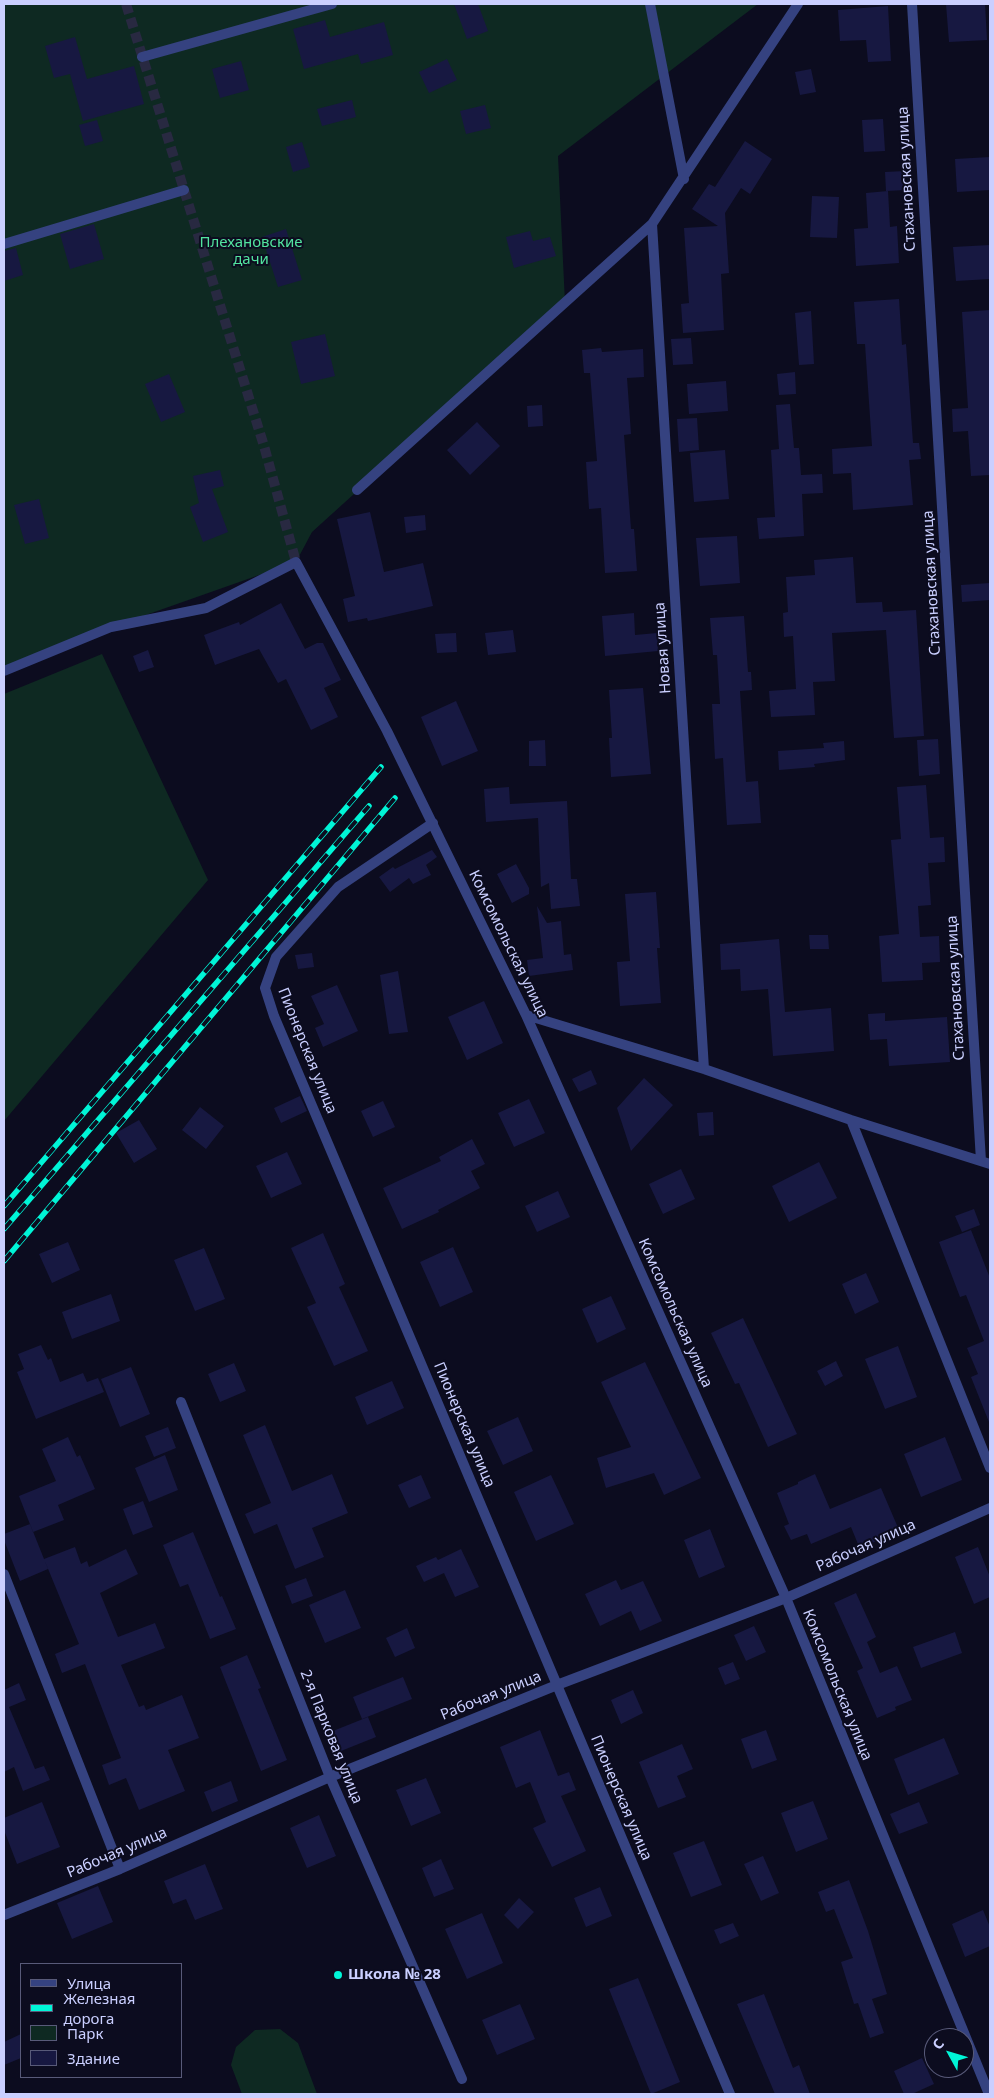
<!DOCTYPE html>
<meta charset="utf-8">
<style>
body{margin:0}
#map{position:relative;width:994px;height:2098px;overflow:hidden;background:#0c0c1f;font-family:"Noto Sans",sans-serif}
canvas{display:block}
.frame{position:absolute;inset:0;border:5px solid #cacfff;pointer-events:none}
.legend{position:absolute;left:20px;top:1963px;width:162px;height:115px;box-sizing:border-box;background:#0c0c1f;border:1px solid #585a79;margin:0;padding:6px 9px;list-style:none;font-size:15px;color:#cacfff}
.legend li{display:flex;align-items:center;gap:10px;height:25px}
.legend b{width:25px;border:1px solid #585a79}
.north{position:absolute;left:924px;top:2028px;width:50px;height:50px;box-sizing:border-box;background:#0c0c1f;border:1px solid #585a79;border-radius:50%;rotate:309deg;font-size:14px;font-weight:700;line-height:20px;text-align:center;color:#cacfff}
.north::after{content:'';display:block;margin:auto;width:18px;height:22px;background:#00f5d7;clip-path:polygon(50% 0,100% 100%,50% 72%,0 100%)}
</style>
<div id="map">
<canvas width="994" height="2098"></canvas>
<div class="frame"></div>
<ul class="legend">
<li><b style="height:6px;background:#354280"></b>Улица</li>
<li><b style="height:6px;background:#00f5d7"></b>Железная дорога</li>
<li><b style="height:14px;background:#0e2922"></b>Парк</li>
<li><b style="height:14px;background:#171841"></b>Здание</li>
</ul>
<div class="north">С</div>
</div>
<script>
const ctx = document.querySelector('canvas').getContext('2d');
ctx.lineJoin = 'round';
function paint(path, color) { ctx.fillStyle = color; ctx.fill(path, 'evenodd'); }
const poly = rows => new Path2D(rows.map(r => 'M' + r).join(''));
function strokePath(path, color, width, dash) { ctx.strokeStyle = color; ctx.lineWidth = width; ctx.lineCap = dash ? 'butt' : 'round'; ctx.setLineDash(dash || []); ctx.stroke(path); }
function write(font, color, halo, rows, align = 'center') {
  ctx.font = font + ' "Noto Sans",sans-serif'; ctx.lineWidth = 4; ctx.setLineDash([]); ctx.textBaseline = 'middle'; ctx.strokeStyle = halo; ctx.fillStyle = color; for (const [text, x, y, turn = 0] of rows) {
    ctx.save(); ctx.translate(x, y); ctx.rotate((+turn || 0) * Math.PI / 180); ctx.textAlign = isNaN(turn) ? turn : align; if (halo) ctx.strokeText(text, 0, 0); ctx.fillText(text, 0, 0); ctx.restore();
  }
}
const green = poly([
 [4,4,758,4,558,156,565,303,312,532,296,562,92,634,4,671],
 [102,654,208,880,4,1121,4,694],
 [280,2029,298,2043,317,2094,242,2094,231,2065,236,2047,255,2030]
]);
const building = poly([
 [454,4,478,4,488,31,467,39],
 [946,4,985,4,987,40,949,42],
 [888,6,891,61,868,62,866,40,840,41,838,10],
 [325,20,330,37,384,22,393,55,361,64,358,54,304,69,293,29],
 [75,37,87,79,134,66,144,104,83,121,70,74,54,78,45,46],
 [447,59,457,80,429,93,419,72],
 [241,61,249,90,220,98,212,69],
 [811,69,816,92,800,95,795,72],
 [352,100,356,117,322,126,317,109],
 [485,105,491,128,466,134,460,111],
 [883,119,885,151,864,152,862,120],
 [97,120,103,141,85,146,79,125],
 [745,141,772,159,750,194,741,188,725,213,729,273,721,274,724,330,683,333,681,304,689,303,684,228,718,226,692,209,709,184,715,187],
 [302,142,310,167,293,172,286,147],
 [990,157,990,190,957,192,955,159],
 [905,171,906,190,886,191,885,172],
 [888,191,890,227,897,226,899,263,856,266,854,229,868,228,866,193],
 [812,196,839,197,837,238,810,237],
 [94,224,104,259,70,269,60,234],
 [286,229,302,280,278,287,262,237],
 [530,231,533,241,550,237,556,256,514,268,506,237],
 [990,245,990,279,956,281,953,247],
 [16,248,23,275,4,281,4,251],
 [899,299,902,345,906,344,913,443,919,443,921,459,909,460,913,505,853,510,851,473,833,474,832,449,872,446,865,344,857,344,854,302],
 [990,310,990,475,971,476,968,431,953,432,952,409,968,408,962,312],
 [811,311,814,364,799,365,795,313],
 [325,334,335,376,301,384,291,342],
 [691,338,693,364,673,365,671,339],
 [601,348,602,352,643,349,644,377,627,378,631,434,624,435,631,529,634,529,637,571,605,573,601,508,589,509,586,462,597,461,590,373,584,373,582,350],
 [795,372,796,394,779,395,777,374],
 [169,374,185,412,161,422,145,384],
 [726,381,728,411,689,414,687,384],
 [790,404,794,448,799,448,801,475,822,474,823,493,802,494,804,536,759,539,757,518,775,517,771,450,779,449,776,405],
 [542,405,543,426,528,427,527,406],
 [697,418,699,450,679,452,677,419],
 [477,422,500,446,470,475,447,450],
 [725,450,729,499,694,502,690,453],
 [220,470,224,486,212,489,228,532,203,542,190,507,199,503,193,476],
 [39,499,49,538,25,544,14,505],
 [370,512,384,572,423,563,433,606,368,621,367,618,348,622,343,599,355,596,337,519],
 [425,515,426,530,406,533,404,517],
 [737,536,740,583,700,586,696,538],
 [853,557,856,603,882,602,883,612,916,610,924,736,894,738,886,630,832,633,835,681,813,682,815,715,771,717,769,691,796,689,793,636,784,637,783,613,788,612,786,577,815,575,814,560],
 [990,583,990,600,962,602,961,585],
 [281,603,305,649,317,643,323,643,341,680,324,688,338,717,311,730,286,679,278,683,259,649,215,665,204,635,239,622,240,625],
 [634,613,635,635,657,633,658,651,605,656,602,616],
 [744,616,748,672,751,672,752,690,740,691,746,782,758,781,761,823,727,825,723,758,715,759,712,704,720,704,717,655,713,655,710,618],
 [513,630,516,652,488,655,485,633],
 [456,633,457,652,437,653,435,634],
 [148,650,154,667,139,672,133,656],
 [643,688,651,774,611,777,609,738,612,738,609,690],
 [456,701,478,751,442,766,421,717],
 [938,739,940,774,919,776,917,740],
 [545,740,546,766,529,766,529,741],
 [844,741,845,760,814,764,815,767,779,770,778,751,824,748,823,743],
 [926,785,930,838,944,837,945,862,928,863,931,905,918,906,920,937,939,936,940,962,922,963,923,980,882,982,879,936,899,934,891,840,901,839,897,787],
 [509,787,510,804,567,801,571,879,577,879,580,906,551,909,549,883,541,887,538,818,486,822,484,789],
 [432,850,437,857,426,865,431,875,413,884,409,878,390,892,379,877,393,867,395,869],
 [516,864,529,888,529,894,512,903,497,874],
 [656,892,660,948,657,948,661,1003,620,1006,617,962,630,961,625,894],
 [537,906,547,923,561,921,564,955,571,954,573,970,529,976,527,960,543,958],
 [809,935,828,935,829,949,810,949],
 [779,939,785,1012,831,1008,834,1051,773,1056,768,989,741,991,740,969,721,970,720,944],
 [312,953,314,967,298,969,295,955],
 [398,971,408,1032,389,1034,380,975],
 [337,985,358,1031,323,1047,315,1028,324,1024,311,996],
 [484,1001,503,1043,467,1060,448,1017],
 [885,1013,885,1021,947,1017,950,1062,889,1066,887,1039,870,1040,868,1014],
 [591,1070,597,1084,579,1092,572,1079],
 [644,1078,673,1105,631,1151,617,1108],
 [300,1096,307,1111,281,1123,274,1108],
 [529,1099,545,1133,514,1147,498,1113],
 [383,1101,395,1127,373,1137,361,1111],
 [200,1107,224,1126,206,1149,182,1130],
 [713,1112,714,1135,699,1136,697,1113],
 [139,1120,157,1149,134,1163,116,1133],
 [472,1139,485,1164,471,1171,480,1188,438,1210,439,1212,402,1229,383,1188,441,1161,439,1157],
 [287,1152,302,1184,271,1198,256,1166],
 [819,1162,837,1198,789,1222,772,1186],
 [681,1169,695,1199,663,1214,649,1184],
 [558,1191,570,1217,537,1232,525,1206],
 [974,1209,980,1225,962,1232,955,1216],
 [971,1230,990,1278,989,1422,971,1377,978,1374,967,1348,984,1341,966,1295,960,1297,939,1242],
 [323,1233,345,1284,339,1287,368,1351,334,1366,307,1307,316,1303,291,1248],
 [68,1242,80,1270,52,1283,39,1254],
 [453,1247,473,1292,440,1307,420,1262],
 [204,1248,225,1299,195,1311,174,1260],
 [866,1273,879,1302,855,1314,842,1284],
 [111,1294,120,1321,72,1339,62,1312],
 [611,1296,626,1329,597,1343,582,1309],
 [743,1318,797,1434,768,1447,739,1383,735,1384,711,1333],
 [41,1345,48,1360,51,1358,60,1382,83,1373,87,1382,98,1378,104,1392,36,1419,17,1372,24,1369,18,1354],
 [898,1346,917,1397,885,1409,865,1359],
 [836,1361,843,1376,825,1386,817,1371],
 [645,1362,701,1478,664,1495,654,1473,606,1488,597,1458,631,1447,601,1382],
 [234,1363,246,1391,220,1402,208,1374],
 [131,1367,150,1414,120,1427,101,1379],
 [392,1381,404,1408,367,1425,355,1397],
 [518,1417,533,1451,503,1465,487,1431],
 [265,1425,292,1491,332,1474,348,1513,312,1528,324,1557,295,1569,277,1524,254,1534,245,1514,271,1503,243,1435],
 [168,1427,176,1448,154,1457,145,1436],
 [68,1437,77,1457,80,1455,95,1489,58,1505,64,1520,33,1532,19,1496,56,1481,42,1449],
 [945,1437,962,1480,921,1497,904,1454],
 [165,1455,178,1490,149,1502,135,1468],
 [815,1474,830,1509,881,1488,899,1530,860,1549,851,1527,811,1544,807,1534,791,1540,784,1526,789,1524,777,1493,798,1484,798,1482],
 [421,1475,431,1498,409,1508,398,1485],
 [551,1475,574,1524,536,1541,514,1492],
 [143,1501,153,1527,133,1535,123,1509],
 [30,1524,48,1569,20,1581,4,1540,4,1534],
 [710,1529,725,1567,699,1578,684,1540],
 [193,1532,220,1597,222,1596,236,1629,210,1639,188,1584,180,1587,163,1545],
 [75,1547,81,1564,87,1561,89,1567,126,1549,138,1574,100,1593,118,1637,155,1623,165,1648,121,1665,139,1707,144,1705,146,1710,182,1695,199,1738,168,1750,185,1791,139,1810,126,1778,109,1785,102,1765,121,1758,85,1664,62,1673,55,1654,79,1644,44,1559],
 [978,1547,990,1577,990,1597,974,1604,955,1557],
 [461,1549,479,1587,455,1597,444,1573,424,1582,416,1566,436,1557,438,1560],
 [306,1578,313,1596,292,1604,285,1586],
 [616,1580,621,1590,643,1581,662,1621,640,1631,631,1611,600,1626,585,1594],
 [345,1590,361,1628,325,1643,309,1605],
 [856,1593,876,1637,867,1642,880,1673,897,1666,912,1700,895,1707,896,1710,877,1718,857,1671,863,1668,834,1603],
 [754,1626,766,1652,746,1661,734,1635],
 [407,1628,415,1648,395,1657,386,1638],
 [955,1632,962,1653,921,1668,913,1647],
 [247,1655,261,1688,258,1689,287,1760,261,1771,220,1667],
 [733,1662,740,1679,725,1685,718,1668],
 [403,1677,412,1699,362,1719,353,1697],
 [19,1683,26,1700,9,1707,35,1769,44,1766,50,1780,23,1791,14,1767,4,1772,4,1690],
 [633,1690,643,1713,621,1724,611,1700],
 [368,1717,376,1737,336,1753,328,1733],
 [540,1730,558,1776,569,1772,576,1790,561,1796,586,1851,552,1867,533,1828,546,1822,530,1782,516,1788,500,1747],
 [766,1730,777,1760,752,1769,741,1739],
 [944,1738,959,1774,908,1795,894,1759],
 [682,1744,693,1769,677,1776,686,1797,658,1808,639,1762],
 [426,1778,441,1813,411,1826,396,1790],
 [231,1781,238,1801,212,1812,204,1792],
 [813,1801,828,1839,796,1852,781,1813],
 [42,1802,60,1847,17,1864,4,1830,4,1818],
 [919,1802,928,1823,899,1834,890,1814],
 [319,1815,336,1856,307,1868,290,1828],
 [704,1841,722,1885,691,1897,673,1853],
 [763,1856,779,1893,761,1901,744,1864],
 [441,1859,454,1889,434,1897,422,1868],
 [205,1864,223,1909,195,1920,186,1899,173,1904,164,1881],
 [849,1880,868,1931,887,1994,872,1999,884,2033,870,2038,858,2003,854,2004,841,1962,853,1958,834,1909,826,1912,818,1892],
 [98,1886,113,1922,72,1939,57,1903],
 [600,1887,612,1916,586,1927,574,1898],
 [519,1898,534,1912,518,1929,504,1915],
 [983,1910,990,1927,990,1946,965,1957,952,1924],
 [482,1913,503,1963,467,1979,445,1929],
 [733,1923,739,1936,720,1944,714,1930],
 [638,1978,680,2082,651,2094,609,1989],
 [764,1994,793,2068,799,2065,810,2094,775,2094,737,2004],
 [520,2004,535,2039,497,2055,482,2020],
 [21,2034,21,2058,4,2065,4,2042],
 [922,2058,934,2084,912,2094,904,2094,894,2071]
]);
const streetTunnel = poly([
 [126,4,264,446,296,562]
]);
const street = poly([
 [650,4,684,179],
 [912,4,981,1161],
 [142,57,332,4],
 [652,224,704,1069],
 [4,244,184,190],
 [357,490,652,224,798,4],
 [4,671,111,627,206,608,296,562,387,731,526,1015,786,1598,989,2094],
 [433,823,338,887,276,957,265,988,274,1016,730,2094],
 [526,1015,704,1069,851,1120,990,1164],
 [851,1120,990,1468],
 [181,1402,330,1777,462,2079],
 [4,1574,120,1869],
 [4,1915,120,1869,330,1777,557,1685,786,1598,990,1508]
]);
const rail = poly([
 [4,1206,381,767],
 [4,1229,369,806],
 [4,1261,395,798]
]);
const markers = [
 [338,1975,5,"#00f5d7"]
];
const streetNames = [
 ["Стахановская улица",907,179,-93],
 ["Стахановская улица",932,583,-93],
 ["Новая улица",663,648,-94],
 ["Комсомольская улица",508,944,64],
 ["Стахановская улица",956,988,-93],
 ["Пионерская улица",307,1051,68],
 ["Комсомольская улица",675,1313,66],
 ["Пионерская улица",464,1425,67],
 ["Рабочая улица",866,1546,-24],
 ["Комсомольская улица",837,1685,68],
 ["Рабочая улица",491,1696,-22],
 ["2-я Парковая улица",331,1737,68],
 ["Пионерская улица",621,1798,67],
 ["Рабочая улица",117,1853,-23]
];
const parkNames = [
 ["Плехановские",251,243],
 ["дачи",251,260]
];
const poiNames = [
 ["Школа № 28",348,1975]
];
paint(green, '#0e2922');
paint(building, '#171841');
strokePath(streetTunnel, '#282941', 10, [10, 5]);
strokePath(street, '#354280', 10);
strokePath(rail, '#00f5d7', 5.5);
strokePath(rail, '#0c0c1f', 4, [11]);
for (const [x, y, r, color] of markers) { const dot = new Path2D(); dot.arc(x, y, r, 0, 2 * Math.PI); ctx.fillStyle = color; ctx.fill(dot); strokePath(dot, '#0c0c1f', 2); }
write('15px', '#cacfff', '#0c0c1f', streetNames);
write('15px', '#52e39f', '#0c0c1f', parkNames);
write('bold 15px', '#cacfff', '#0c0c1f', poiNames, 'left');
</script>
